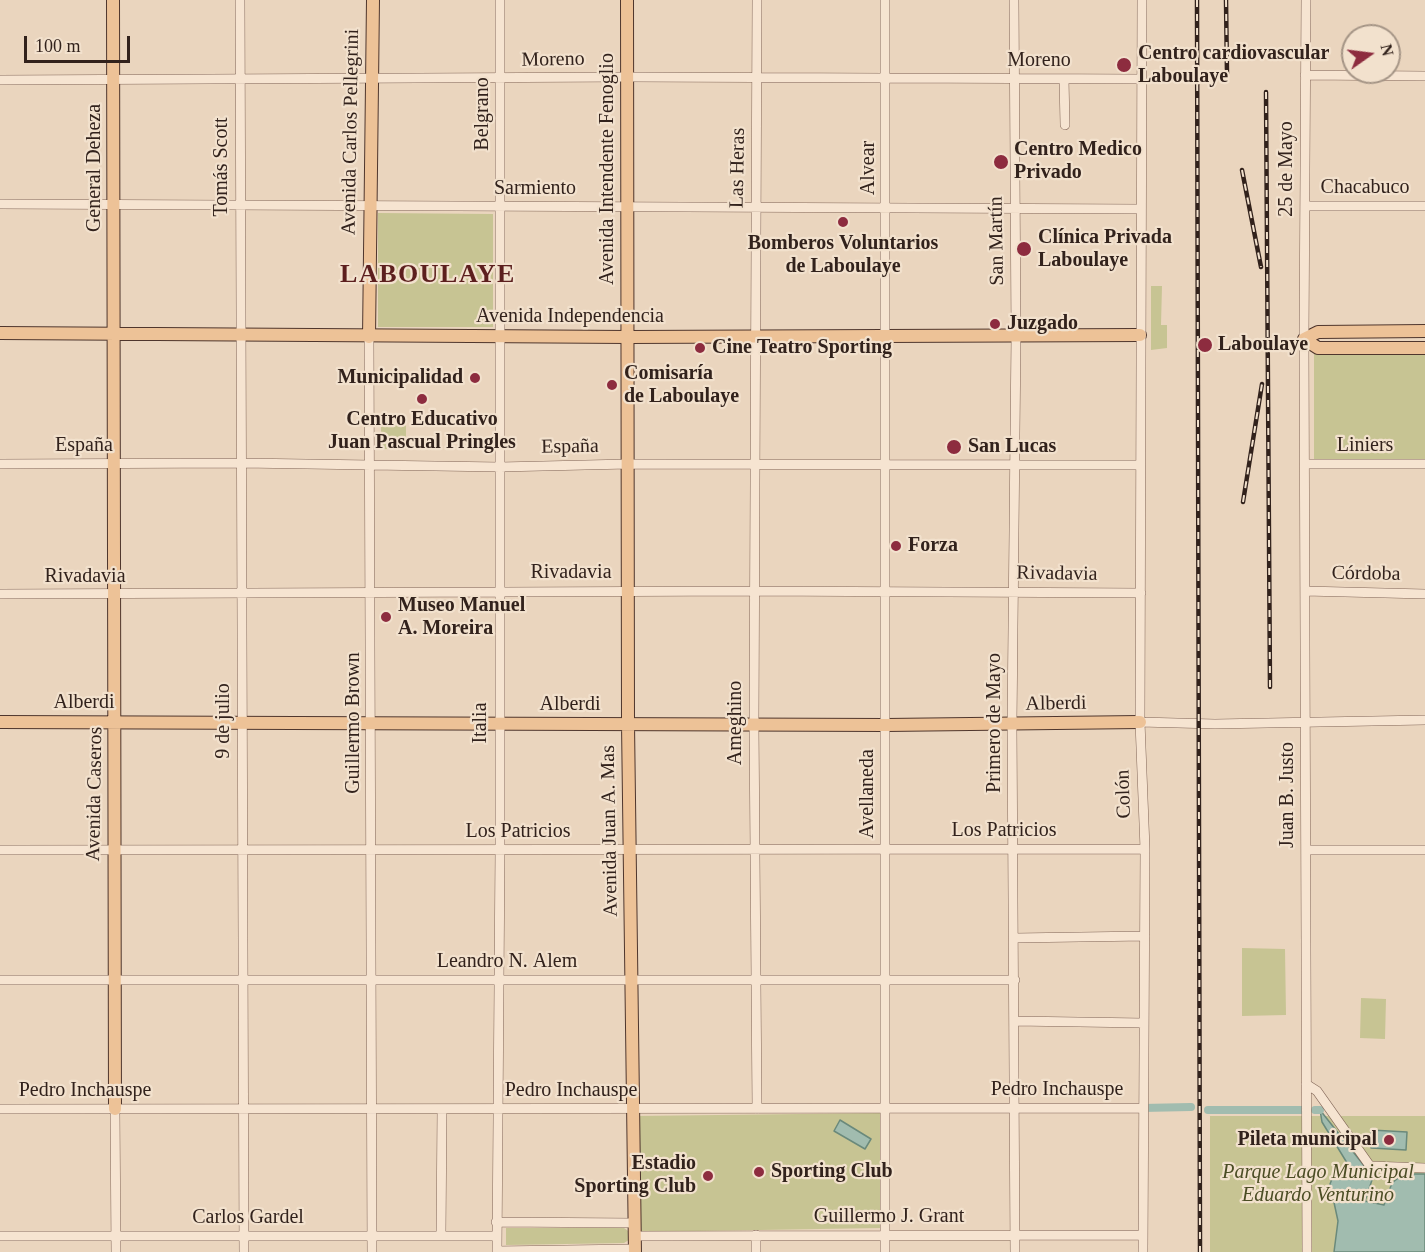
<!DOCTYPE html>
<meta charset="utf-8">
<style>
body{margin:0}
#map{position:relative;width:1425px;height:1252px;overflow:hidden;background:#ead5be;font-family:"Times New Roman",serif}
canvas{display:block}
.north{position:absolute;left:1341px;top:24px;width:60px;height:60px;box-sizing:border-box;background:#f2e1cd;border:2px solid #a59586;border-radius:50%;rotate:76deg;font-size:16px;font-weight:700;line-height:24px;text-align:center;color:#32221c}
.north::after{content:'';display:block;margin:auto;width:21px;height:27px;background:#8d2c3f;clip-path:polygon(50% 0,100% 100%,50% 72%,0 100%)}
.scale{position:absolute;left:24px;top:36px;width:106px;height:27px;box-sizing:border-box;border:3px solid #32221c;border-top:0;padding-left:8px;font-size:18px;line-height:21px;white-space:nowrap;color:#32221c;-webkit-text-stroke:4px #f2e1cd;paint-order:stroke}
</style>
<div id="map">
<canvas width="1425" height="1252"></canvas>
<div class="north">N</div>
<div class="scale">100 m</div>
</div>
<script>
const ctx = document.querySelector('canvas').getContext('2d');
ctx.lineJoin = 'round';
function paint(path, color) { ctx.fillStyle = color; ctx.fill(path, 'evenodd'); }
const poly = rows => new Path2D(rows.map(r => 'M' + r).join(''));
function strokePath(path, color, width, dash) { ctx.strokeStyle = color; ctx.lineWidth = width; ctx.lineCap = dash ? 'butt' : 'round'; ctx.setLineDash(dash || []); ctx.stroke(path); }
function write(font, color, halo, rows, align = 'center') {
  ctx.font = font + ' "Times New Roman",serif'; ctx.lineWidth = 4.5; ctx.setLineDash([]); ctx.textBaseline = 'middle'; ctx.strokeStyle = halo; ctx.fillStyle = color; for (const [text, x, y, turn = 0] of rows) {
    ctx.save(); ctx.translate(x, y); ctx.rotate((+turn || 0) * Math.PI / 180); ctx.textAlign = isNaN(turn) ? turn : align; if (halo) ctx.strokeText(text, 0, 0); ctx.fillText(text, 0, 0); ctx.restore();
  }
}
const green = poly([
 [378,213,493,214,493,327,378,327],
 [1151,286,1162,286,1161,325,1167,325,1167,348,1151,350],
 [1314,354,1425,354,1425,461,1314,461],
 [381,425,406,425,406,449,381,449],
 [1242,948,1285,949,1286,1015,1242,1016],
 [1361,998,1386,999,1385,1039,1360,1038],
 [881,1113,881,1228,638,1232,637,1116],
 [1210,1116,1425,1116,1425,1252,1210,1252],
 [506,1228,624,1228,635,1236,624,1243,506,1245]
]);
const water = poly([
 [1320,1110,1373,1177,1365,1201,1384,1205,1392,1183,1403,1174,1425,1174,1425,1252,1334,1252,1338,1221,1330,1184,1332,1179,1346,1177,1352,1171,1322,1122,1320,1110],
 [840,1120,871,1139,865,1149,834,1131,840,1120],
 [1371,1130,1407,1132,1406,1150,1371,1148,1371,1130]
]);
const canal = poly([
 [1142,1108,1191,1107],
 [1208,1110,1305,1110],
 [1315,1110,1320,1110]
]);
const minor = poly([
 [240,0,244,1252],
 [885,0,885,1252],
 [1014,0,1016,337,1012,724,1015,1252],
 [1142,0,1140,722,1145,849,1143,1252],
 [1306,0,1304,339,1307,1252],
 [1305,75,1425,76],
 [1064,79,1065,125],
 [0,80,627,77,1142,79],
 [0,204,1141,209],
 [1306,206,1425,206],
 [369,337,372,1252],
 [0,464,242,463,500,467,628,464,1140,465],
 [1305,464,1425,464],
 [1305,591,1425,594],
 [0,594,754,591,1141,593],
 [1140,722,1215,724,1425,720],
 [0,850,1145,849],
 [1306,850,1425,850],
 [1015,938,1145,936],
 [0,980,1015,980],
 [1015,1021,1143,1023],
 [1306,1084,1317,1091,1370,1166,1425,1168],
 [0,1109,1142,1108],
 [115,1109,116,1252],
 [757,1109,754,725,757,0],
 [496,1222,634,1223],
 [756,1235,756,1252],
 [0,1236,496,1236],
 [441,1236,442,1109],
 [635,1236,1143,1235],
 [497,1251,635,1249],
 [497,1252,500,850,500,0]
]);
const major = poly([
 [113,0,115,1109],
 [627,0,628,724,635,1252],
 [1425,331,1318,332,1304,339,1318,348,1425,348],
 [0,333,628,337,1140,335],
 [369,337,373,0],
 [0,722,886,725,1140,722]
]);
const rail = poly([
 [1197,0,1200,1252],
 [1226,0,1227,74],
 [1266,92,1270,687],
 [1242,170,1261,267],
 [1243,502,1262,384]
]);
const markers = [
 [1124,65,8,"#8d2c3f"],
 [1001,162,8,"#8d2c3f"],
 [843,222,6,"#8d2c3f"],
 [1024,249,8,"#8d2c3f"],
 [995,324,6,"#8d2c3f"],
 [1205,345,8,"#8d2c3f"],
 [700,348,6,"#8d2c3f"],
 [475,378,6,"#8d2c3f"],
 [612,385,6,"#8d2c3f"],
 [422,399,6,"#8d2c3f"],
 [954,447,8,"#8d2c3f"],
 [896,546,6,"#8d2c3f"],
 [386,617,6,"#8d2c3f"],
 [1389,1140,6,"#8d2c3f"],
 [759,1172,6,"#8d2c3f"],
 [708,1176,6,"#8d2c3f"]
];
const poiNames = [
 ["Centro cardiovascular",1138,54],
 ["Laboulaye",1138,77],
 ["Centro Medico",1014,150],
 ["Privado",1014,173],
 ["Clínica Privada",1038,238],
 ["Laboulaye",1038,261],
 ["Bomberos Voluntarios",843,244,"center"],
 ["de Laboulaye",843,267,"center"],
 ["Juzgado",1007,324],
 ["Laboulaye",1218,345],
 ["Cine Teatro Sporting",712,348],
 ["Comisaría",624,374],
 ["de Laboulaye",624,397],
 ["Municipalidad",463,378,"right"],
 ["Centro Educativo",422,420,"center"],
 ["Juan Pascual Pringles",422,443,"center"],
 ["San Lucas",968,447],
 ["Forza",908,546],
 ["Museo Manuel",398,606],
 ["A. Moreira",398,629],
 ["Pileta municipal",1377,1140,"right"],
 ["Estadio",696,1164,"right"],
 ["Sporting Club",696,1187,"right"],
 ["Sporting Club",771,1172]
];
const streetNames = [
 ["Moreno",553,60,-1],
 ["Moreno",1039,61],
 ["Belgrano",483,114,-90],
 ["Avenida Carlos Pellegrini",351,132,-89],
 ["Tomás Scott",222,167,-90],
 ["General Deheza",95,168,-90],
 ["Las Heras",738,168,-89],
 ["Alvear",869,168,-90],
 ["Avenida Intendente Fenoglio",608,169,-90],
 ["25 de Mayo",1287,169,-90],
 ["Chacabuco",1365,188],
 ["Sarmiento",535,189],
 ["San Martín",997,241,-91],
 ["Avenida Independencia",570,317],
 ["España",84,446],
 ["Liniers",1365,446],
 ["España",570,447,-1],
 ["Rivadavia",571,573],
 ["Rivadavia",1057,574,1],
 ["Córdoba",1366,574,1],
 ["Rivadavia",85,577],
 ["Alberdi",84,703],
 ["Alberdi",1056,704,-1],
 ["Alberdi",570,705],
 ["9 de julio",224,721,-90],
 ["Guillermo Brown",354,723,-90],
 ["Italia",481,723,-90],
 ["Ameghino",736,723,-90],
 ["Primero de Mayo",995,723,-90],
 ["Avenida Caseros",95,794,-89],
 ["Avellaneda",868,794,-90],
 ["Colón",1124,794,-92],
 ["Juan B. Justo",1288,795,-90],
 ["Avenida Juan A. Mas",610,831,-91],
 ["Los Patricios",1004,831],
 ["Los Patricios",518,832],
 ["Leandro N. Alem",507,962],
 ["Pedro Inchauspe",1057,1090],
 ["Pedro Inchauspe",85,1091],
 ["Pedro Inchauspe",571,1091],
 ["Guillermo J. Grant",889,1217],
 ["Carlos Gardel",248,1218]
];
const parkNames = [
 ["Parque Lago Municipal",1318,1173],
 ["Eduardo Venturino",1318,1196]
];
const districtNames = [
 ["LABOULAYE",428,275]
];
paint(green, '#c7c493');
paint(water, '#a1bcaf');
strokePath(water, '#6a897b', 1.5);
strokePath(canal, '#a1bcaf', 8);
strokePath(minor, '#826658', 10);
strokePath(major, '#4f362d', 14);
strokePath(minor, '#f6e4d1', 9);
strokePath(major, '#edc297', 12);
strokePath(rail, '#32221c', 4.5);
strokePath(rail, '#f2e1cd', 2, [7]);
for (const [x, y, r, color] of markers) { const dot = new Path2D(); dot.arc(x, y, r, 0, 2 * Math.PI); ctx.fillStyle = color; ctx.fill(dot); strokePath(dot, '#f2e1cd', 2); }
write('bold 20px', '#32221c', '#f2e1cd', poiNames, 'left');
write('20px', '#32221c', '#f2e1cd', streetNames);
write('italic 20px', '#4b4d24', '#f2e1cd', parkNames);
ctx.letterSpacing = '1.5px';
write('bold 26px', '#5c1f1e', '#f2e1cd', districtNames);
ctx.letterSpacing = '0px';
</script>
